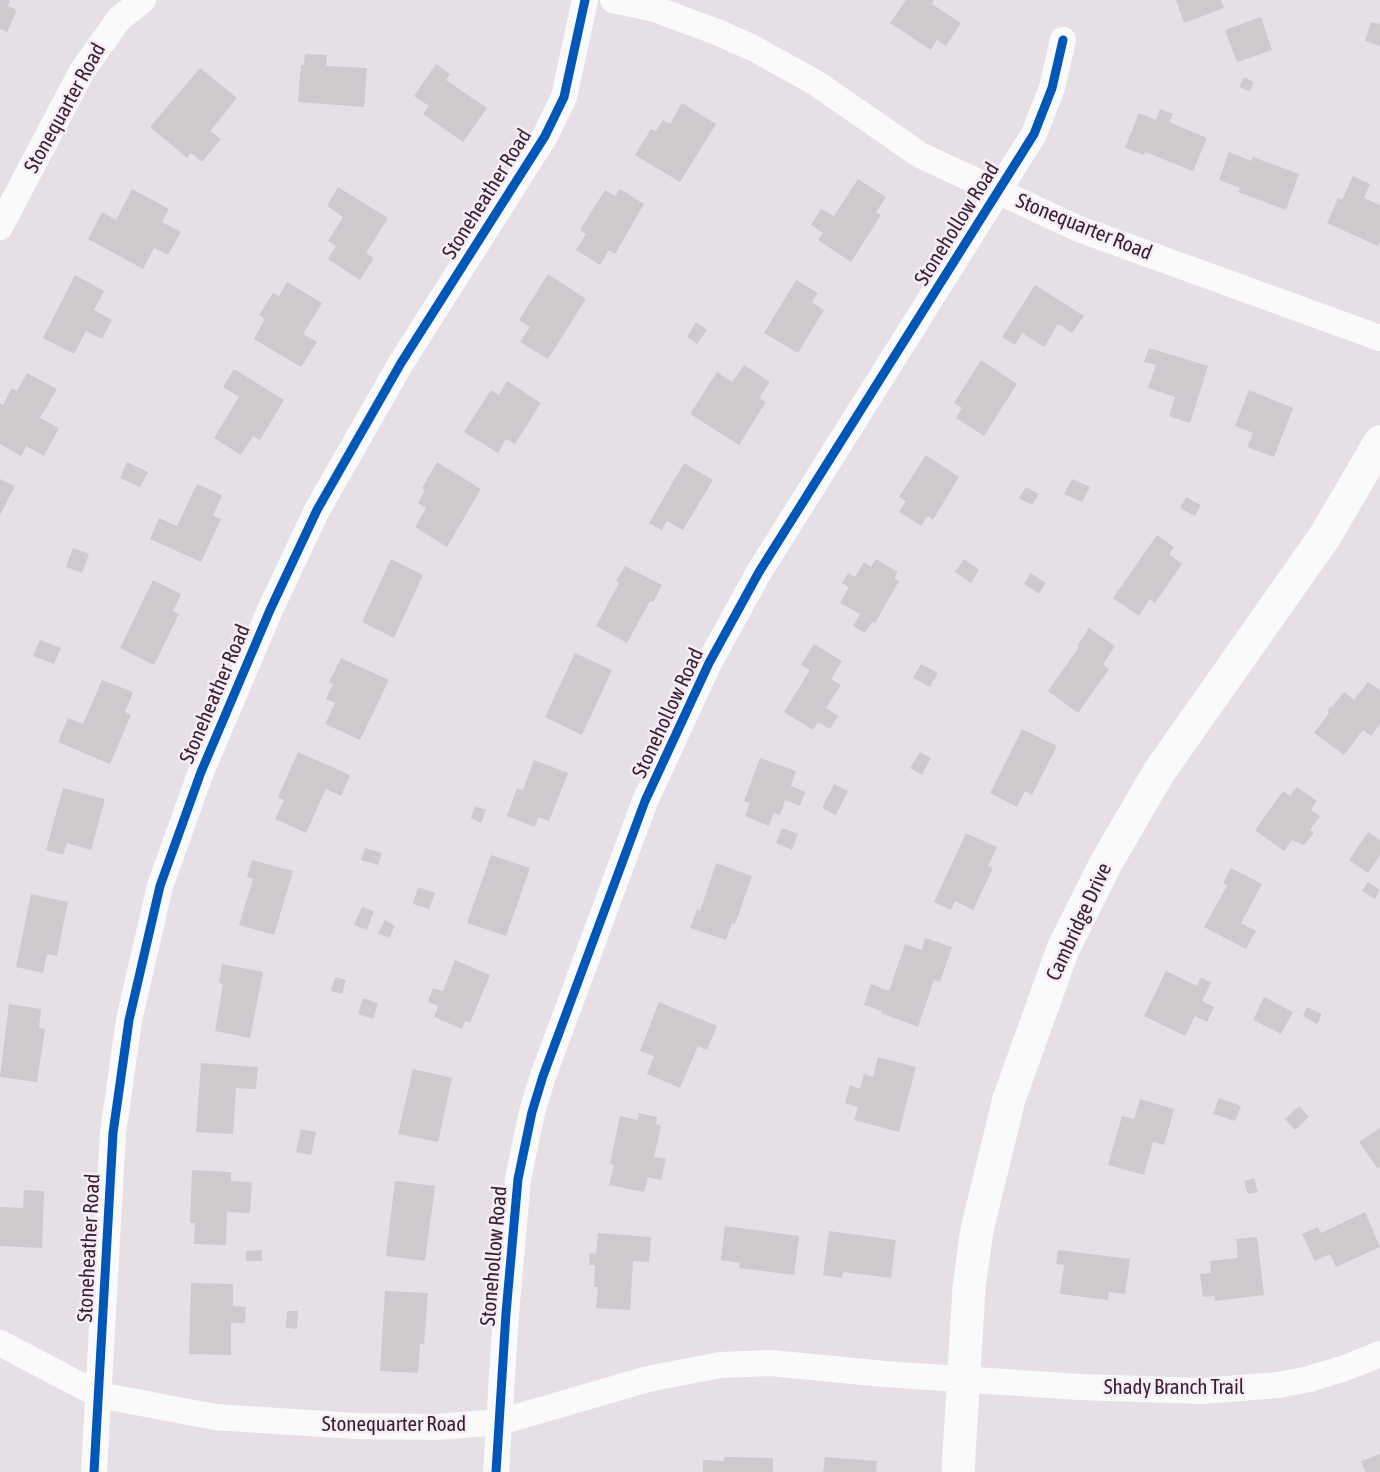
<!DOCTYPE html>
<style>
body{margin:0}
canvas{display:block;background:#e6e0e6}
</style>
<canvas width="1380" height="1472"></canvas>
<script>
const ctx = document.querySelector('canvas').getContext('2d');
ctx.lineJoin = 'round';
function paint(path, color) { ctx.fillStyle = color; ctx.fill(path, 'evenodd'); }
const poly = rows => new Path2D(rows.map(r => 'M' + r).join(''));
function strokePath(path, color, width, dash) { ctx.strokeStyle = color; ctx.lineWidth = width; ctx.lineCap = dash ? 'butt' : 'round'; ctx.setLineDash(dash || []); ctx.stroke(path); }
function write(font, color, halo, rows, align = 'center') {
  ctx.font = font + ' "Asap Condensed",sans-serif'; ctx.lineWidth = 5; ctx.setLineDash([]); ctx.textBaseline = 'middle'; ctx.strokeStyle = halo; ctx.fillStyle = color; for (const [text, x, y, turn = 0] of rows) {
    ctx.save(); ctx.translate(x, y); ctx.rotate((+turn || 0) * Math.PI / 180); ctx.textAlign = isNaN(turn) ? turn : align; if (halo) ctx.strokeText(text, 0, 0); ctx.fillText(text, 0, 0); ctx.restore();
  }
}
const building = poly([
 [0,0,10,0,8,6,17,10,7,32,0,29],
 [906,0,934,0,932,4,961,23,946,46,937,40,931,50,890,23],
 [1176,0,1221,0,1224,8,1184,23],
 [1261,17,1272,50,1237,62,1225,30],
 [1371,22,1380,24,1380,46,1365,41],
 [305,54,327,55,326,66,367,68,364,107,298,102,301,65,304,65],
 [436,64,450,74,446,80,487,108,463,142,423,114,429,106,414,96],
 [200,68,237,98,210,131,221,139,202,162,191,153,187,158,150,127],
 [1244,77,1254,82,1250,91,1239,87],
 [682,103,716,124,680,182,635,155,651,129,656,131,663,120,670,124],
 [1160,109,1173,114,1169,122,1207,138,1193,171,1145,152,1144,155,1125,148,1139,113,1156,120],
 [1229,152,1251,161,1253,157,1299,174,1286,210,1238,192,1240,188,1219,180],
 [1353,176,1370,184,1364,198,1380,205,1380,241,1378,246,1327,223,1338,198,1342,200],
 [858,179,886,197,876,212,881,215,851,262,818,240,823,233,811,225,821,209,834,216],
 [338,187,388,218,366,253,374,258,360,280,328,259,336,246,328,241,343,217,327,206],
 [132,189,169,209,162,222,181,232,168,255,154,248,143,269,88,239,102,212,116,220],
 [620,189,644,204,615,254,609,250,600,265,576,250,586,234,580,230,605,190,615,196],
 [548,274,586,299,548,359,520,342,530,327,519,320],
 [75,275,104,291,94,310,112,320,102,339,86,331,74,354,43,338],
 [796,280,818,293,812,302,824,310,798,353,764,333],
 [287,282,322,303,303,334,317,342,301,367,254,339,265,319,259,315,273,293,279,296],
 [1035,285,1084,316,1072,333,1058,324,1044,347,1022,333,1015,345,1002,337],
 [696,322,707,330,697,344,687,337],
 [1149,348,1208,366,1190,423,1169,416,1175,397,1148,388,1156,365,1144,362],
 [981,360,1017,384,984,436,956,418,962,408,954,403],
 [744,365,770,382,759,398,766,402,739,445,690,414,717,372,732,382],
 [234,369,284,400,260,440,253,436,241,455,214,438,239,397,223,387],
 [27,373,57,389,40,418,59,428,44,456,26,446,21,456,0,444,0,403,3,405,12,388,17,391],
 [507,381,541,403,515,444,506,439,498,453,464,432,491,390,499,395],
 [1249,390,1293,408,1274,457,1247,447,1253,433,1235,426],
 [926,455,959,477,933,520,928,516,921,526,899,512,906,501,899,497],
 [127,462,148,472,140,487,120,478],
 [437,462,481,489,447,547,415,527,426,508,418,503,425,490,422,488],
 [684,463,713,480,683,530,667,521,662,530,649,523],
 [0,479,15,486,0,515],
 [1072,479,1090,487,1082,502,1064,494],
 [197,484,222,495,213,516,221,519,201,562,150,539,159,518,177,526],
 [1026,487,1039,494,1032,505,1019,498],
 [1186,497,1201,505,1195,516,1180,508],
 [1157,535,1174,547,1169,554,1182,564,1155,603,1150,599,1139,616,1113,598],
 [73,548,89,554,82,573,66,567],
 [391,559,423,575,394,638,362,622],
 [876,559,898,572,894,578,899,581,875,623,872,622,865,633,853,626,860,614,840,603,849,587,842,583,848,573,855,577,864,562,871,567],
 [964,559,979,570,971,583,955,572],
 [625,566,662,585,653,602,650,601,627,643,596,626,619,583,616,581],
 [1031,573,1046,583,1039,594,1024,584],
 [153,580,181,594,173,611,179,614,154,665,120,648],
 [1089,628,1115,646,1103,664,1109,669,1078,713,1048,691,1079,647,1077,646],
 [40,640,61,648,54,664,33,656],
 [814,644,842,661,831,679,841,685,826,708,838,716,830,729,818,722,813,730,784,712,810,670,801,665],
 [575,653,612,670,582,735,545,717],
 [341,658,389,680,360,740,325,724,335,703,326,699,333,684,329,682],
 [921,664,938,673,930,687,913,678],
 [102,680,133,692,125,712,131,715,110,764,58,742,68,718,83,724],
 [1368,682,1380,690,1380,724,1371,736,1363,730,1344,755,1314,733,1329,713,1327,711,1331,706,1332,707,1344,692,1354,700],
 [1022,729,1057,746,1032,795,1025,791,1017,807,990,793],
 [298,752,350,775,341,796,326,789,306,833,275,819,284,800,278,797],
 [920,752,931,758,922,775,910,768],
 [760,758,796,771,791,786,805,792,800,806,785,800,780,815,774,813,769,826,745,816,750,803,744,801],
 [534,760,568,773,549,821,539,817,535,827,507,816,517,788,523,790],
 [834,784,848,791,836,815,822,808],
 [1297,787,1317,801,1311,810,1320,816,1310,830,1314,833,1304,845,1292,840,1284,851,1255,830,1283,791,1290,796],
 [63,788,105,799,91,850,67,843,63,855,46,850],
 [475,806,486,810,481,823,471,818],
 [782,828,798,834,792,850,776,843],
 [1368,832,1380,840,1380,855,1368,873,1349,860],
 [966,833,997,847,988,866,993,868,973,910,955,901,951,910,934,902],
 [365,848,382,853,378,865,361,860],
 [491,855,530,868,506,936,467,923],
 [252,860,293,871,274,935,239,925,253,879,247,877],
 [716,863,752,876,735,924,732,923,726,940,690,928,697,909,700,911],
 [1231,868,1262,884,1241,923,1256,931,1246,949,1204,927,1227,886,1223,883],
 [1368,882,1380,890,1375,899,1362,891],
 [418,887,435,893,429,909,413,904],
 [31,894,68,902,57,956,47,954,43,973,16,967],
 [362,907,374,911,367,930,354,925],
 [385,920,395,926,389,938,378,933],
 [925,938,952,947,940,982,934,980,918,1027,881,1013,882,1011,864,1005,871,984,889,991,905,944,922,950],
 [455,960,490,975,470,1023,465,1021,462,1029,434,1017,438,1006,428,1002,433,988,443,991],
 [222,964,263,972,250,1038,215,1031,223,984,219,983],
 [1166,971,1197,986,1201,977,1211,983,1202,1001,1214,1007,1207,1022,1195,1016,1185,1036,1144,1016],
 [335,977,346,980,342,994,331,991],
 [1264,997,1293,1012,1281,1034,1253,1020],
 [363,998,378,1003,373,1019,358,1014],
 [659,1002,717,1026,707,1050,698,1046,680,1088,647,1074,654,1056,640,1051],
 [9,1004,41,1009,39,1028,45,1029,37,1082,0,1077],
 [1307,1007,1322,1014,1317,1024,1303,1016],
 [878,1057,916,1067,899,1132,854,1120,858,1107,845,1103,850,1085,860,1089,864,1074,873,1077],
 [201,1063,258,1067,256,1089,236,1088,233,1134,196,1132],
 [413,1069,452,1078,438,1142,398,1134],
 [1219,1098,1241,1106,1235,1121,1213,1114],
 [1140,1099,1174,1109,1164,1145,1153,1142,1144,1175,1108,1165,1122,1116,1134,1119],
 [1299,1106,1309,1117,1295,1130,1285,1119],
 [639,1113,657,1117,656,1124,661,1126,654,1157,666,1159,661,1180,648,1177,644,1192,609,1185,614,1165,610,1164,620,1116,638,1120],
 [1380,1128,1380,1167,1378,1169,1359,1142],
 [301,1129,316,1132,311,1155,296,1152],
 [192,1170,231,1172,231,1181,252,1182,250,1213,227,1212,226,1245,194,1244,195,1223,190,1223],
 [1254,1178,1258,1192,1248,1194,1244,1181],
 [395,1181,435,1186,425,1261,386,1256],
 [24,1190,44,1191,42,1248,0,1246,0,1207,23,1208],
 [1365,1212,1380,1247,1336,1267,1330,1254,1315,1261,1302,1234,1318,1227,1321,1233],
 [725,1226,799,1236,794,1275,739,1268,740,1263,721,1260],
 [829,1231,896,1240,891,1278,843,1272,842,1278,823,1275],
 [598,1233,651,1237,649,1262,633,1261,630,1310,596,1308,598,1287,594,1287,595,1265,589,1265,590,1253,596,1254],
 [1257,1237,1264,1295,1215,1301,1214,1296,1203,1297,1200,1274,1211,1273,1210,1261,1238,1258,1236,1239],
 [262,1250,262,1261,246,1261,246,1251],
 [1058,1250,1130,1259,1125,1294,1109,1292,1108,1300,1060,1294,1064,1265,1056,1264],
 [191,1283,233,1284,233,1306,246,1307,245,1323,231,1323,231,1355,189,1354],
 [385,1291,428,1293,424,1344,420,1344,418,1373,380,1371],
 [287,1311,298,1311,297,1329,286,1328],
 [1380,1454,1380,1472,1365,1472,1361,1461],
 [724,1457,773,1458,773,1472,703,1472,703,1460,724,1461],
 [825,1457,877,1461,876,1472,823,1472]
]);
const minor = poly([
 [613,0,655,9,717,32,753,48,816,83,920,155,1079,229,1380,338],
 [0,227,82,71,119,19,143,0],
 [0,1343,99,1395,215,1417,356,1426,436,1427,500,1422,648,1379,720,1365,771,1363,884,1374,1080,1387,1202,1391,1278,1385,1309,1379,1345,1368,1380,1354],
 [94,1472,113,1133,129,1020,160,886,201,772,270,610,317,510,401,363,545,136,564,97,585,0],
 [496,1472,506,1313,518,1179,532,1112,543,1076,645,801,709,663,759,572,1034,134,1052,88,1063,40]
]);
const tertiary = poly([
 [958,1472,969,1288,977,1230,1009,1099,1063,949,1106,863,1159,772,1325,536,1380,442]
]);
const cycleway = poly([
 [94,1472,113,1133,129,1020,160,886,201,772,270,610,317,510,401,363,545,136,564,97,585,0],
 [496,1472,506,1313,518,1179,532,1112,543,1076,645,801,709,663,759,572,1034,134,1052,88,1063,40]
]);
const streetNames = [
 ["Stonequarter Road",65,108,-61],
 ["Stoneheather Road",487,194,-58],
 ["Stonehollow Road",957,224,-58],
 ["Stonequarter Road",1084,227,22],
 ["Stoneheather Road",215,694,-67],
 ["Stonehollow Road",668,713,-65],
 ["Cambridge Drive",1079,922,-65],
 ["Stoneheather Road",89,1248,-87],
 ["Stonehollow Road",494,1256,-85],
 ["Shady Branch Trail",1174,1387],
 ["Stonequarter Road",394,1424]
];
paint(building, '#cfc9ce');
strokePath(minor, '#fbfafb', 26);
strokePath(tertiary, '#fbfafb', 33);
strokePath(cycleway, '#0057b8', 9);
write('21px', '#391f31', '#f6eef6', streetNames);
</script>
